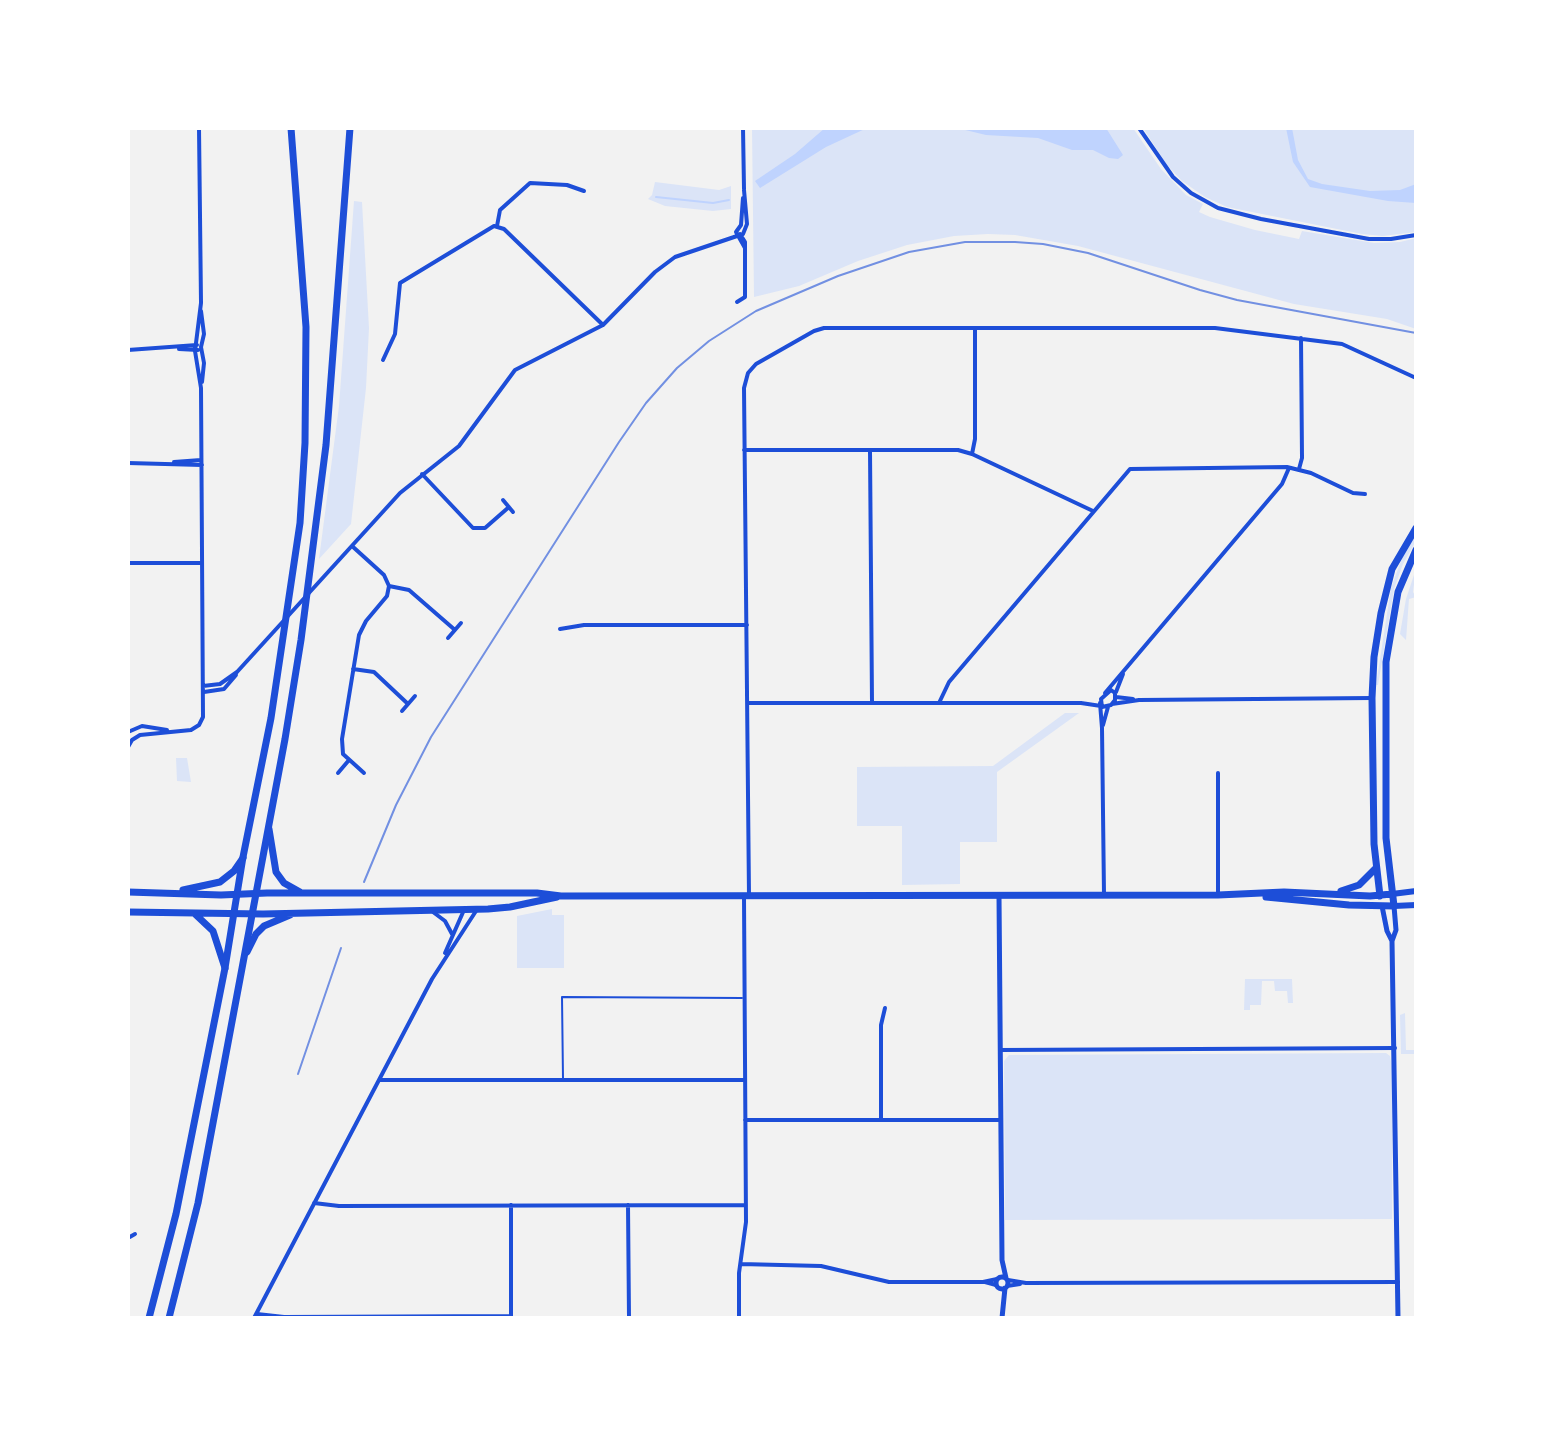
<!DOCTYPE html>
<style>
body{margin:0}
#map{position:relative;width:1544px;height:1446px;overflow:hidden;background:#f2f2f2;font-family:Literata,serif}
canvas{display:block}
.frame{position:absolute;inset:0;border:130px solid #fff;pointer-events:none}
</style>
<div id="map">
<canvas width="1544" height="1446"></canvas>
<div class="frame"></div>
</div>
<script>
const ctx = document.querySelector('canvas').getContext('2d');
ctx.lineJoin = 'round';
function paint(path, color) { ctx.fillStyle = color; ctx.fill(path, 'evenodd'); }
const poly = rows => new Path2D(rows.map(r => 'M' + r).join(''));
function strokePath(path, color, width, dash) { ctx.strokeStyle = color; ctx.lineWidth = width; ctx.lineCap = dash ? 'butt' : 'round'; ctx.setLineDash(dash || []); ctx.stroke(path); }
const green = poly([
 [752,128,1133,128,1161,169,1186,195,1203,204,1199,212,1210,217,1255,230,1299,239,1302,231,1374,243,1400,242,1416,238,1416,329,1387,319,1294,304,1078,246,1015,235,988,234,954,236,907,245,858,261,799,286,754,297],
 [1143,128,1416,128,1416,232,1383,236,1362,234,1227,207,1205,197,1182,181,1167,165],
 [655,182,719,190,731,186,731,209,713,211,665,206,648,199,652,195],
 [354,201,362,202,369,328,366,388,351,524,319,559,339,406],
 [1416,535,1416,541,1403,564,1394,589,1378,685,1376,685,1391,588,1402,558],
 [1416,569,1413,592,1416,597,1409,599,1406,640,1400,634,1406,599],
 [1065,713,1079,713,997,772,997,842,960,842,960,884,902,885,902,826,857,826,857,767,993,766],
 [176,758,187,758,191,782,177,781],
 [552,909,552,915,564,915,564,968,517,968,517,916],
 [1245,979,1292,979,1293,1003,1288,1003,1287,991,1275,991,1274,981,1262,981,1261,1005,1250,1005,1250,1010,1244,1010],
 [1405,1013,1406,1050,1416,1050,1416,1054,1401,1054,1400,1015],
 [1386,1053,1390,1056,1392,1067,1392,1219,1005,1220,1004,1061,1009,1055]
]);
const water = poly([
 [825,128,867,128,826,147,760,188,755,181,795,154],
 [957,128,1106,128,1123,155,1118,159,1109,158,1093,150,1072,150,1038,138,986,135],
 [1286,128,1292,128,1298,160,1308,179,1322,184,1370,191,1400,190,1416,184,1416,203,1388,201,1310,187,1293,162]
]);
const stream = poly([
 [656,197,713,203,729,200]
]);
const service = poly([
 [563,1079,562,997,742,998]
]);
const minor = poly([
 [199,128,201,303],
 [743,128,744,189],
 [1139,128,1173,177,1191,193,1218,208,1261,219,1369,239,1391,239,1416,235],
 [743,198,741,225,736,232,745,248],
 [497,226,500,210,530,183,567,185,584,191],
 [737,302,745,297,745,242,740,234],
 [201,311,204,334,201,347,204,363,202,382],
 [179,349,198,350],
 [128,350,197,345],
 [383,360,395,334,400,283,494,226,504,229,603,325],
 [744,450,958,450,972,454,1093,511],
 [870,450,872,703],
 [972,454,975,439,975,329],
 [174,462,201,460],
 [128,463,202,465],
 [1299,469,1302,458,1301,338],
 [422,474,473,528,485,528,509,507],
 [503,500,513,512],
 [352,546,384,575,389,586,387,596,366,621,359,635,342,739,343,754,364,773],
 [128,563,202,563],
 [389,586,409,590,455,630],
 [560,629,584,625,747,625],
 [448,638,461,623],
 [353,669,374,672,408,704],
 [203,686,220,684,237,672,400,493,459,446,515,370,603,325,655,272,675,257,743,234,747,224,744,190],
 [1111,690,1115,693,1115,700,1111,705,1102,707,1101,699,1111,690],
 [204,692,224,689,236,675],
 [1116,692,1123,674],
 [1105,693,1282,484,1289,468],
 [1116,697,1133,699],
 [748,703,1081,703,1101,706],
 [939,703,949,682,1130,469,1287,467,1311,473,1353,493,1365,494],
 [1100,703,1102,728,1104,895],
 [1112,704,1139,700,1372,698],
 [402,711,415,696],
 [1103,725,1108,707],
 [128,732,142,726,167,730],
 [132,740,140,735,191,730,199,725,203,717,201,388,195,351,201,303],
 [128,747,132,740],
 [338,773,349,760],
 [1218,773,1218,895],
 [749,896,744,388,748,373,756,364,814,331,824,328,1215,328,1342,344,1416,378],
 [433,912,445,921,452,934],
 [445,953,464,910],
 [1000,1050,1395,1048],
 [379,1080,745,1080],
 [881,1119,881,1025,885,1008],
 [745,1120,1001,1120],
 [314,1203,339,1206,746,1205],
 [628,1205,629,1318],
 [128,1238,135,1234],
 [741,1264,821,1266,889,1282,983,1282,997,1279],
 [1008,1280,1026,1283,1398,1282],
 [985,1282,996,1285],
 [1007,1286,1020,1284],
 [257,1314,284,1317,511,1316],
 [254,1318,432,979,476,911],
 [511,1318,511,1205],
 [739,1318,739,1273,746,1222,744,897]
]);
const tertiary = poly([
 [999,896,1002,1260,1006,1278],
 [1382,906,1387,931,1392,941],
 [1394,906,1396,930,1392,941,1398,1318],
 '996 1283a6 6 0 1 1 12 0a6 6 0 1 1-12 0Z',
 [1002,1318,1005,1288]
]);
const secondary = poly([
 [1392,894,1416,891],
 [1394,906,1416,905]
]);
const primary = poly([
 [269,829,276,872,284,883,300,892],
 [183,890,220,882,234,871,243,858],
 [1341,891,1359,885,1375,869],
 [128,892,221,895,267,893,537,893,561,896,1218,895,1284,892,1370,896,1392,894],
 [1380,896,1374,844,1372,698,1374,657,1381,613,1392,569,1416,528],
 [1266,897,1349,905,1394,906,1386,838,1386,662,1398,592,1416,550],
 [128,912,263,914,488,909,510,907,557,897],
 [195,914,213,931,225,968],
 [247,952,256,934,264,926,290,915]
]);
const trunk = poly([
 [149,1318,176,1214,225,968,243,857,271,718,300,523,305,443,306,327,291,128],
 [169,1318,198,1203,285,739,301,640,326,445,350,128]
]);
const rail = poly([
 [364,882,396,805,431,737,619,442,646,403,677,368,709,341,756,311,838,276,909,252,965,242,1015,242,1043,244,1088,253,1200,290,1237,300,1416,333],
 [298,1074,341,948]
]);
paint(green, '#dbe4f7');
paint(water, '#bfd3fe');
strokePath(stream, '#bfd3fe', 2);
strokePath(service, '#1d4ed8', 2);
strokePath(minor, '#1d4ed8', 4);
strokePath(tertiary, '#1d4ed8', 5);
strokePath(secondary, '#1d4ed8', 6);
strokePath(primary, '#1d4ed8', 7);
strokePath(trunk, '#1d4ed8', 7);
strokePath(rail, '#7290e2', 2);
</script>
